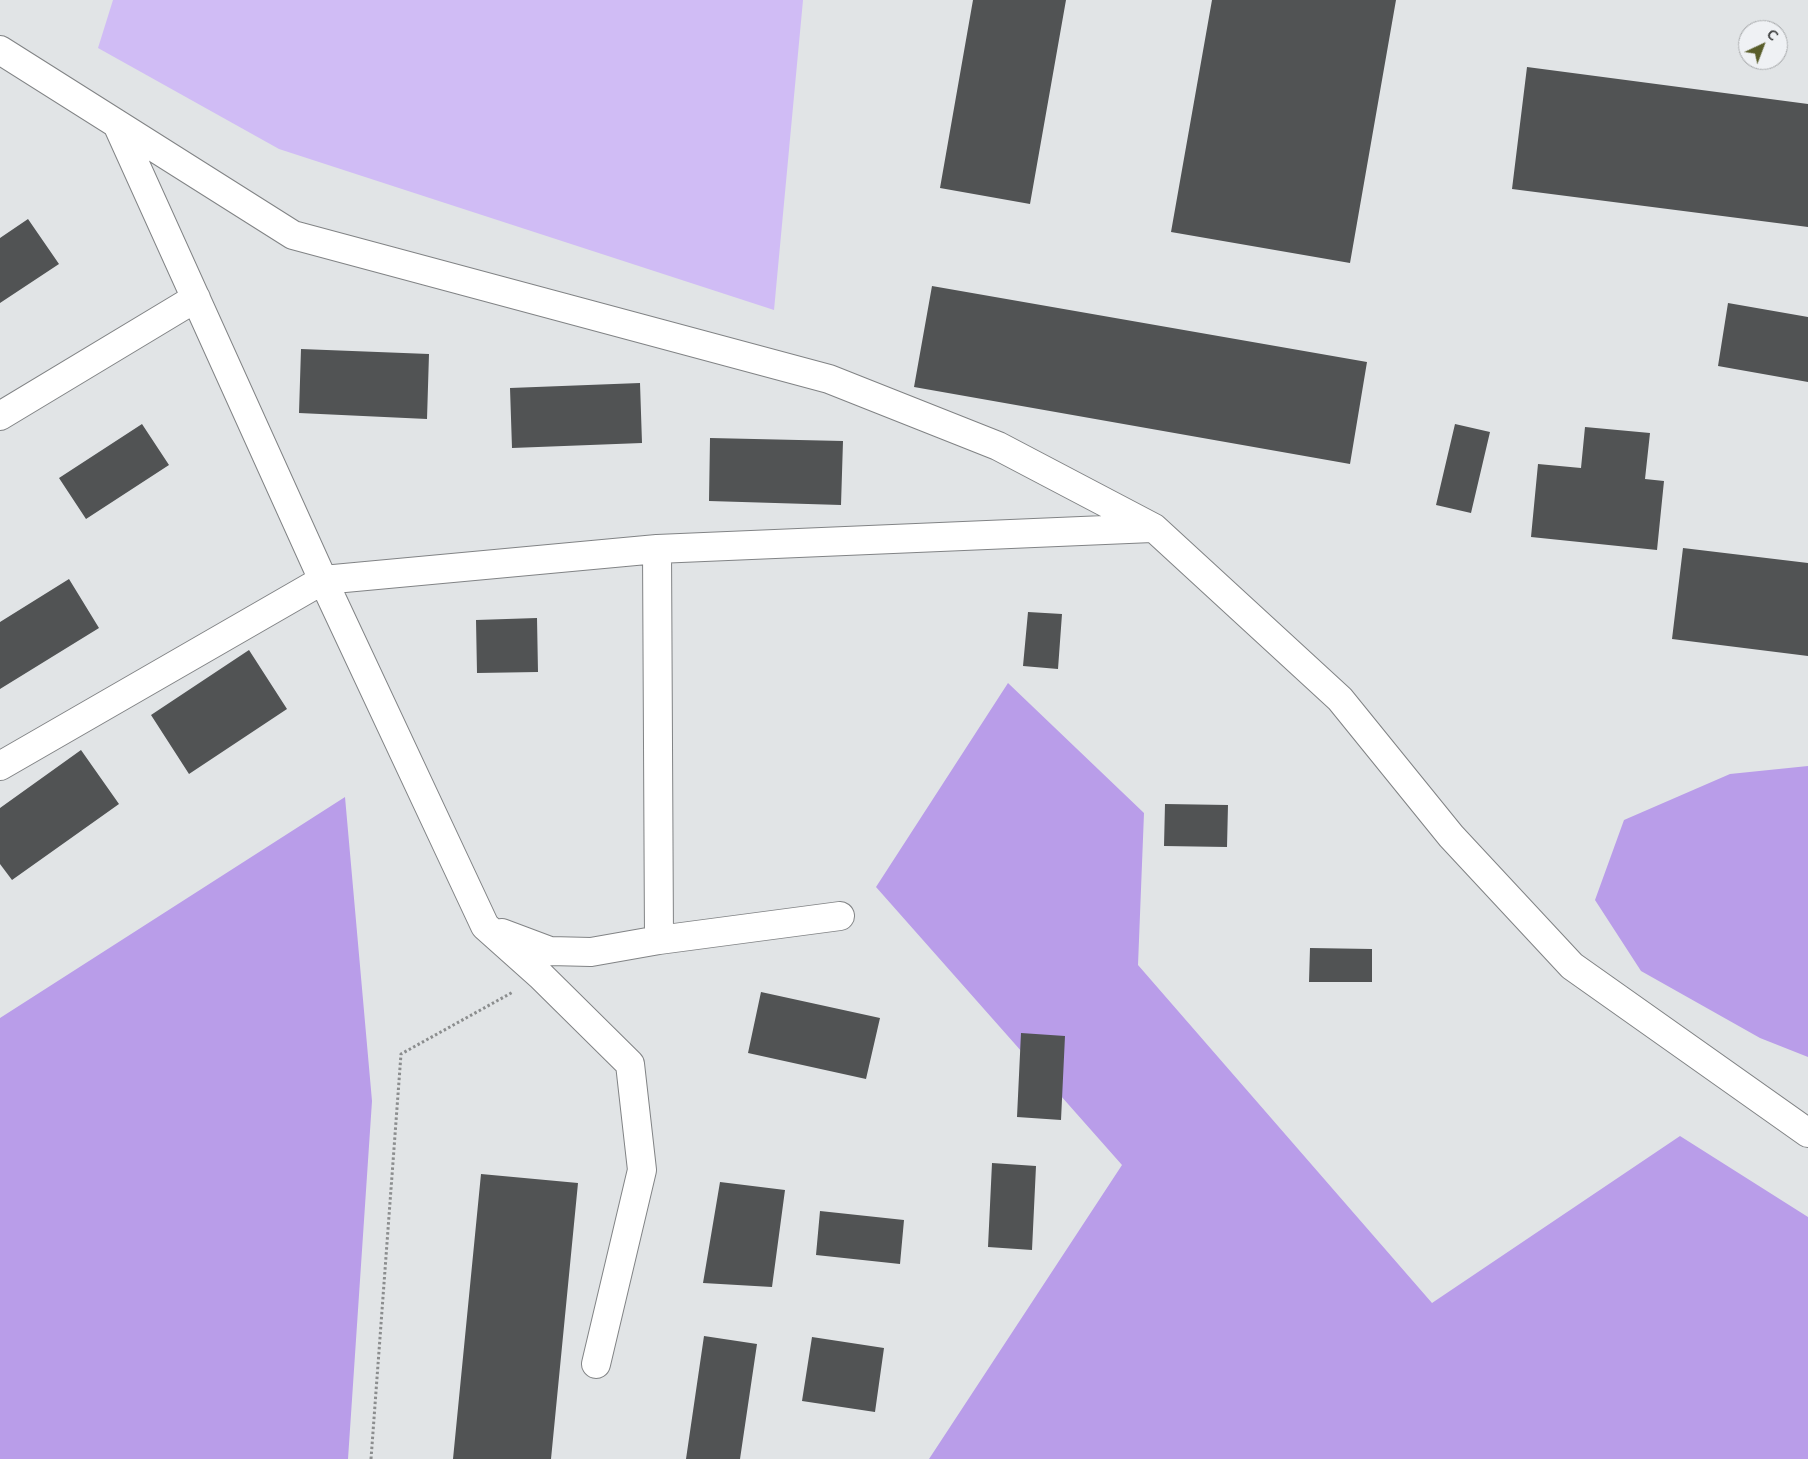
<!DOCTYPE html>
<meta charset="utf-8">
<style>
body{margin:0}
#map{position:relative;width:1808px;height:1459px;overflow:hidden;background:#e1e4e6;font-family:Mulish,sans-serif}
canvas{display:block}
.north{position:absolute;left:1738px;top:20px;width:50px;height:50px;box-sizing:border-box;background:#eff1f4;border:1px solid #a6a8aa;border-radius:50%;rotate:43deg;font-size:14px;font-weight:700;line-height:20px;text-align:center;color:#393a3a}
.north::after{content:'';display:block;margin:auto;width:18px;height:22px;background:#595d2a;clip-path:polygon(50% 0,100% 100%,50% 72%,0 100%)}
</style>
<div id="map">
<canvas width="1808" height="1459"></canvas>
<div class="north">С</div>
</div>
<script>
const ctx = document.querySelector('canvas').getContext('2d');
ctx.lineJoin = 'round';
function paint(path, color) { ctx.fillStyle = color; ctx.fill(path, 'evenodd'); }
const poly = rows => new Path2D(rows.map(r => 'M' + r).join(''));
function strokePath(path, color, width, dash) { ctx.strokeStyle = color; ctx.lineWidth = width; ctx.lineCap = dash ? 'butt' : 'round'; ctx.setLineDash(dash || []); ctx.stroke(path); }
const green = poly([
 [113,0,803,0,774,310,279,149,98,48]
]);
const forest = poly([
 [1008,683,1144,813,1138,965,1432,1303,1680,1136,1808,1217,1808,1459,929,1459,1122,1165,876,887],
 [1808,766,1808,1057,1760,1038,1641,971,1595,900,1624,820,1730,774],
 [345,797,372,1101,348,1459,0,1459,0,1018]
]);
const building = poly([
 [973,0,1066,0,1030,204,940,188],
 [1212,0,1396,0,1350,263,1171,232],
 [1527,67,1808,104,1808,227,1512,189],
 [28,219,59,264,0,303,0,238],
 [932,286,1367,362,1350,464,914,387],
 [1728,303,1808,317,1808,382,1718,366],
 [301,349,429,354,427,419,299,413],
 [640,383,642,443,512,448,510,388],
 [142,424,169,465,86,519,59,478],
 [1455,424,1490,432,1471,513,1436,505],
 [1585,427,1650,433,1645,479,1664,481,1657,550,1531,537,1538,464,1581,468],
 [710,438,843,441,841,505,709,501],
 [1683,548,1808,563,1808,656,1672,639],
 [69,579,99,628,0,689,0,622],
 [1028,612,1062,614,1058,669,1023,666],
 [537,618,538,672,477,673,476,620],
 [249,650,287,709,189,774,151,715],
 [81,750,119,804,12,880,0,864,0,808],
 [1165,804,1228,805,1227,847,1164,846],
 [1310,948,1372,949,1372,982,1309,982],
 [761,992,880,1018,866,1079,748,1053],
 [1021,1033,1065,1036,1061,1120,1017,1117],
 [992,1163,1036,1166,1032,1250,988,1247],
 [481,1174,578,1183,551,1459,453,1459],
 [720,1182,785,1190,772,1287,703,1283],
 [820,1211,904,1220,900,1264,816,1255],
 [704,1336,757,1344,740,1459,686,1459],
 [812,1337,884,1348,875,1412,802,1401]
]);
const path = poly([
 [371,1459,401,1054,513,992]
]);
const minor = poly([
 [0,50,293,235,829,379,998,446,1154,528,1340,699,1451,836,1572,966,1808,1133],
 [117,124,323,580,485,926,541,976,630,1064,642,1170,596,1364],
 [0,416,196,298],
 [657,549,659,940],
 [0,766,323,580,657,549,1152,528],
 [502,933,550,951,591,952,659,940,840,916]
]);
paint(green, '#d0bcf5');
paint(forest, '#b99de9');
paint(building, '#515354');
strokePath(minor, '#818385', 30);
strokePath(path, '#8b8d8e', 3, [2.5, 2.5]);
strokePath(minor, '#fff', 28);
</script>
